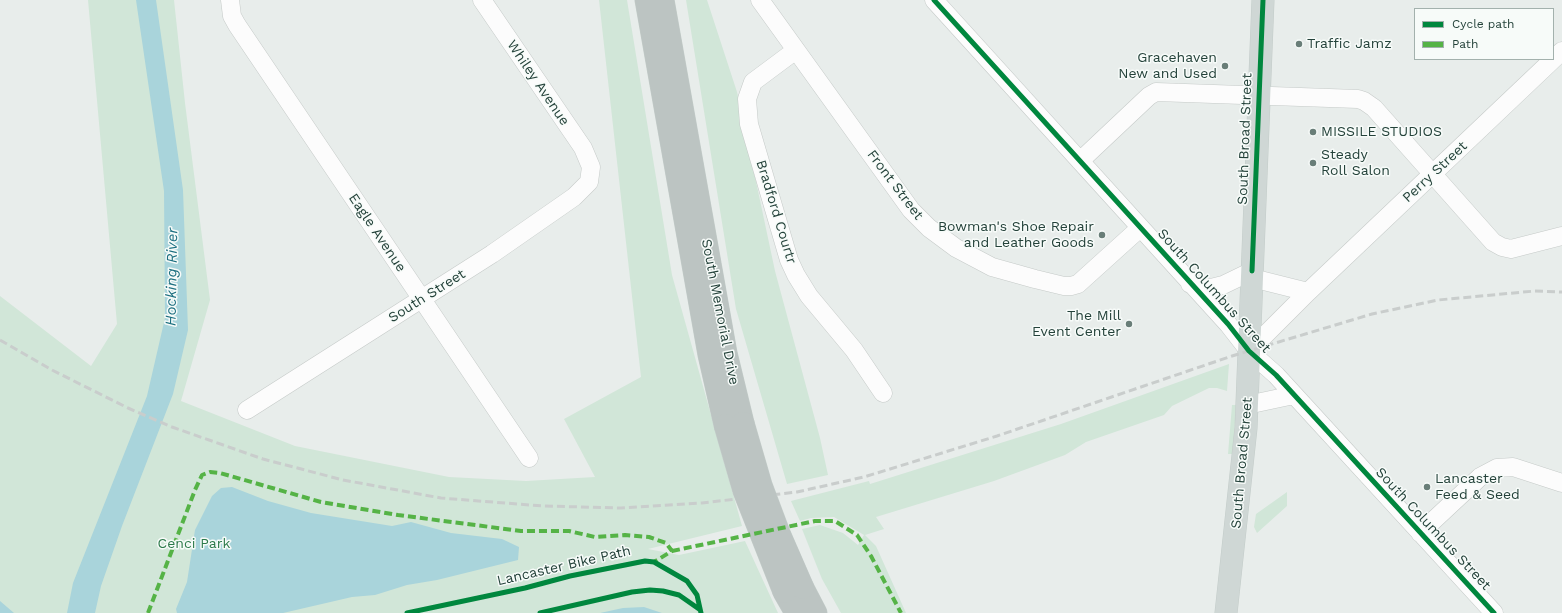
<!DOCTYPE html>
<style>
body{margin:0}
#map{position:relative;width:1562px;height:613px;overflow:hidden;background:#e8edeb;font-family:"Work Sans",sans-serif}
canvas{display:block}
.legend{position:absolute;left:1414px;top:8px;width:140px;height:52px;box-sizing:border-box;background:#f7fbf9;border:1px solid #a3b1ad;margin:0;padding:5px 7px;list-style:none;font-size:12px;color:#24423a}
.legend li{display:flex;align-items:center;gap:8px;height:20px}
.legend b{width:20px;border:1px solid #a3b1ad}
</style>
<div id="map">
<canvas width="1562" height="613"></canvas>
<ul class="legend">
<li><b style="height:5px;background:#00873e"></b>Cycle path</li>
<li><b style="height:5px;background:#55b346"></b>Path</li>
</ul>
</div>
<script>
const ctx = document.querySelector('canvas').getContext('2d');
ctx.lineJoin = 'round';
function paint(path, color) { ctx.fillStyle = color; ctx.fill(path, 'evenodd'); }
const poly = rows => new Path2D(rows.map(r => 'M' + r).join(''));
function strokePath(path, color, width, dash) { ctx.strokeStyle = color; ctx.lineWidth = width; ctx.lineCap = dash ? 'butt' : 'round'; ctx.setLineDash(dash || []); ctx.stroke(path); }
function write(font, color, halo, rows, align = 'center') {
  ctx.font = font + ' "Work Sans",sans-serif'; ctx.lineWidth = 3; ctx.setLineDash([]); ctx.textBaseline = 'middle'; ctx.strokeStyle = halo; ctx.fillStyle = color; for (const [text, x, y, turn = 0] of rows) {
    ctx.save(); ctx.translate(x, y); ctx.rotate((+turn || 0) * Math.PI / 180); ctx.textAlign = isNaN(turn) ? turn : align; if (halo) ctx.strokeText(text, 0, 0); ctx.fillText(text, 0, 0); ctx.restore();
  }
}
const green = poly([
 [88,0,174,0,185,103,210,300,181,401,295,446,449,477,526,481,595,477,564,419,641,377,599,0,627,0,672,275,742,526,648,549,679,555,745,541,778,613,0,613,0,296,91,366,117,324],
 [686,0,707,0,737,92,775,271,820,438,828,475,787,484,736,309],
 [1229,364,1227,391,1217,388,1209,388,1172,406,1164,415,1086,442,1065,455,994,481,876,517,884,529,865,535,876,546,906,613,841,613,822,579,802,529,820,525,843,533,858,545,864,535,834,517,811,518,800,521,791,501,869,481,870,484,1061,424],
 [1232,405,1236,405,1233,454,1228,454],
 [1287,492,1287,506,1257,533,1254,527,1256,514]
]);
const water = poly([
 [136,0,156,0,183,190,188,330,173,394,122,526,101,586,95,613,67,613,73,583,147,396,165,318,164,191],
 [232,487,268,501,311,513,392,526,411,522,451,533,502,539,519,547,518,560,437,580,407,585,375,595,352,597,283,613,177,613,176,609,187,582,195,530,212,496,221,488],
 [0,601,14,613,0,613],
 [644,607,662,613,600,613,623,608]
]);
const minor = poly([
 [230,0,232,16,237,25,529,458],
 [760,0,911,210,929,228,956,248,992,267,1035,279,1064,286,1071,286,1078,284,1140,228],
 [934,0,1228,324,1249,351,1276,375,1494,613],
 [796,50,753,82,747,99,749,124,789,260,796,275,809,296,854,350,883,393],
 [1080,161,1149,96,1156,92,1358,99,1364,101,1374,108,1493,242,1502,247,1511,249,1562,236],
 [1252,278,1308,292],
 [1190,284,1211,288,1223,285,1252,271],
 [1249,351,1308,292,1562,51],
 [1247,405,1294,395],
 [247,410,492,254,574,197,589,182,591,167,583,148,482,0],
 [1420,533,1480,477,1497,468,1513,467,1562,483]
]);
const major = poly([
 [1226,613,1246,428,1263,0]
]);
const highway = poly([
 [646,0,709,355,725,425],
 [663,0,726,353,743,423],
 [803,588,816,613],
 [784,592,796,613]
]);
const rail = poly([
 [0,340,52,370,128,408,172,427,263,459,343,480,441,498,543,506,621,508,702,503,797,492,864,477,997,436,1232,356,1372,314,1438,300,1535,291,1562,292]
]);
const highwayBridge = poly([
 [743,423,761,485,779,533,803,588],
 [725,425,744,491,784,592]
]);
const quiet = poly([
 [672,551,815,521,835,521,857,535,871,556,901,613],
 [148,613,195,490,202,475,210,472,220,473,321,502,398,515,521,531,569,531,595,537,625,535,649,537,666,543,672,551,654,562]
]);
const cycleway = poly([
 [934,0,1228,324,1249,351,1276,375,1494,613],
 [1252,271,1263,0],
 [407,613,525,588,570,576,645,561,654,562,687,581,697,595,701,613],
 [540,613,632,592,650,590,663,591,679,595,699,609]
]);
const markers = [
 [1299,44,4,"#697e78"],
 [1225,66,4,"#697e78"],
 [1313,132,4,"#697e78"],
 [1313,163,4,"#697e78"],
 [1102,235,4,"#697e78"],
 [1129,324,4,"#697e78"],
 [1427,487,4,"#697e78"]
];
const poiNames = [
 ["Traffic Jamz",1307,44],
 ["Gracehaven",1217,58,"right"],
 ["New and Used",1217,74,"right"],
 ["MISSILE STUDIOS",1321,132],
 ["Steady",1321,155],
 ["Roll Salon",1321,171],
 ["Bowman's Shoe Repair",1094,227,"right"],
 ["and Leather Goods",1094,243,"right"],
 ["The Mill",1121,316,"right"],
 ["Event Center",1121,332,"right"],
 ["Lancaster",1435,479],
 ["Feed & Seed",1435,495]
];
const streetNames = [
 ["Whiley Avenue",538,83,56],
 ["South Broad Street",1245,139,-88],
 ["Perry Street",1435,172,-43],
 ["Front Street",895,185,53],
 ["Bradford Courtr",776,212,73],
 ["Eagle Avenue",377,233,56],
 ["South Columbus Street",1214,291,48],
 ["South Street",427,296,-32],
 ["South Memorial Drive",720,312,79],
 ["South Broad Street",1242,463,-85],
 ["South Columbus Street",1433,529,47],
 ["Lancaster Bike Path",564,566,-13]
];
const parkNames = [
 ["Cenci Park",194,544]
];
const waterNames = [
 ["Hocking River",172,277,-89]
];
paint(green, '#d1e6d8');
paint(water, '#a9d4db');
strokePath(minor, '#c5cac8', 19);
strokePath(major, '#c3ccc9', 23);
strokePath(highway, '#c3ccc9', 23);
strokePath(minor, '#fcfcfc', 18);
strokePath(major, '#cfd7d5', 22);
strokePath(highway, '#bcc4c2', 22);
strokePath(rail, '#c9cdcc', 3, [8, 4]);
strokePath(highwayBridge, '#c3ccc9', 23, []);
strokePath(highwayBridge, '#bcc4c2', 22);
strokePath(quiet, '#55b346', 4, [8, 4]);
strokePath(cycleway, '#00873e', 5);
for (const [x, y, r, color] of markers) { const dot = new Path2D(); dot.arc(x, y, r, 0, 2 * Math.PI); ctx.fillStyle = color; ctx.fill(dot); strokePath(dot, '#f7fbf9', 1.5); }
write('14px', '#24423a', '#f7fbf9', poiNames, 'left');
write('14px', '#24423a', '#f7fbf9', streetNames);
write('14px', '#2d7a4b', '#f7fbf9', parkNames);
write('italic 15px', '#1c6f80', '#f7fbf9', waterNames);
</script>
